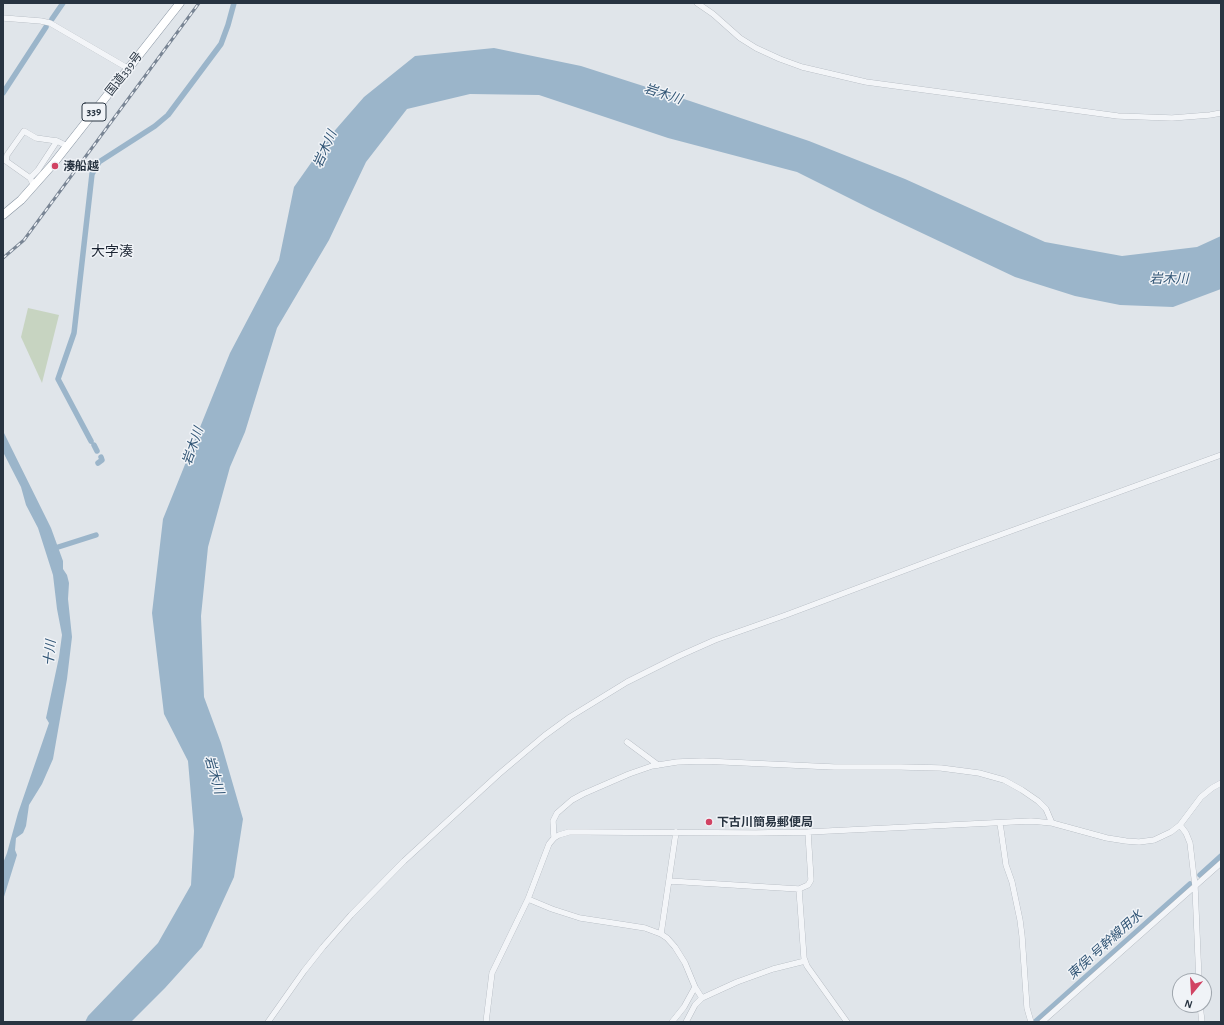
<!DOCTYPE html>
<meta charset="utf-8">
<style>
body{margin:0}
#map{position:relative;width:1224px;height:1025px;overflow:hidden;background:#e0e5ea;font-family:"Alegreya Sans",sans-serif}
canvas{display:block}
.frame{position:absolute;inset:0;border:4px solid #283441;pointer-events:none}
.north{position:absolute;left:1172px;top:973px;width:40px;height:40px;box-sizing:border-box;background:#f0f3f7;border:1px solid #a0a7ae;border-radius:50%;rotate:198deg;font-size:11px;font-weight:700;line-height:16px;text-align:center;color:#283441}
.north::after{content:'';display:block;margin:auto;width:14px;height:18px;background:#d14363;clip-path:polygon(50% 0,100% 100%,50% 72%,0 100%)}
</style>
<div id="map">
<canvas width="1224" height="1025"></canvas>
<div class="frame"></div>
<div class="north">N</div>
</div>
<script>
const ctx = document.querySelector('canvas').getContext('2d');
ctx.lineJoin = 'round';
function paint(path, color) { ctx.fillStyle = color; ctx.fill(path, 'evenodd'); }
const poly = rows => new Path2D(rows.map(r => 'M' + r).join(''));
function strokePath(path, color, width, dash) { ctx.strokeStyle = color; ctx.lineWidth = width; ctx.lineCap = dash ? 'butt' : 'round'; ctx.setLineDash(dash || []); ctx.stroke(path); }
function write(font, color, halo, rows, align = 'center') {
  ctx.font = font + ' "Alegreya Sans","Noto Sans JP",sans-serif'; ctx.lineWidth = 3; ctx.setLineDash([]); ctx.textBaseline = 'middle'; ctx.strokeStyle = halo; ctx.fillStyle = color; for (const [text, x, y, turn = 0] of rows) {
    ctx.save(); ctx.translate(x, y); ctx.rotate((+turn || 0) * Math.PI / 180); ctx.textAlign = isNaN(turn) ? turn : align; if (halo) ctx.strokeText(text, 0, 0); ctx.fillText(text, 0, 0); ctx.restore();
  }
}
const green = poly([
 [28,308,59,315,42,383,21,337]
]);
const water = poly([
 [494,48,581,66,690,101,809,141,905,179,1045,242,1122,256,1197,247,1221,236,1221,289,1173,307,1120,305,1075,296,1015,277,871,209,797,172,668,138,539,95,470,94,407,109,366,162,329,240,277,328,245,432,230,467,208,547,201,616,204,697,221,743,243,819,234,877,202,947,165,988,131,1022,85,1022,88,1016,158,943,191,885,194,831,188,761,164,714,152,613,163,519,230,353,279,260,294,187,330,136,364,97,415,56],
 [3,431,51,528,63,561,63,569,67,575,69,583,68,599,72,637,67,679,53,759,42,784,29,805,26,826,23,833,16,838,15,850,17,855,3,900,3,863,7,853,18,813,49,723,46,718,59,657,62,635,57,609,53,575,38,528,26,505,21,487,3,452]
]);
const canal = poly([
 [52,19,63,3],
 [3,93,46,27],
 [91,441,58,379,74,333,92,174,99,162,155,126,168,115,221,44,228,25,234,3],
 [94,445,97,451],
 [98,463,102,460,101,457],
 [52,549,96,535],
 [1200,875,1221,856],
 [1035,1022,1190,884]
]);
const minor = poly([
 [697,3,713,14,740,38,756,48,780,59,802,67,866,82,1118,116,1172,118,1210,115,1221,113],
 [3,18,41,21,50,23,129,69],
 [30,178,38,170,57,141],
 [34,186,30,178,6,161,7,155,24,131,36,138,57,141,67,146],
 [627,742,658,765],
 [1000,823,1006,865,1012,882,1020,920,1022,936,1027,1008,1031,1022],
 [1180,825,1186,833,1190,843,1195,886,1199,981],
 [808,832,811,880,808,885,799,889,804,958,807,966,847,1022],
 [554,838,553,821,557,813,572,800,583,794,629,774,652,766,677,762,703,761,834,767,901,767,941,768,979,773,1004,780,1022,790,1038,801,1046,809,1052,823],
 [669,881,799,889],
 [528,899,552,909,580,918,626,925,645,928,661,934,667,938,675,947,685,963,695,987,702,998],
 [661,934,676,832],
 [1200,1005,1202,1022],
 [268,1022,304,971,323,947,351,915,404,861,499,774,544,736,570,717,627,682,679,656,715,640,786,615,964,548,1221,455],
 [486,1022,492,973,528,899,549,844,554,838,559,835,569,832,586,832,756,833,808,832,1031,821,1052,823,1107,838,1126,841,1139,842,1154,840,1171,832,1180,825,1201,797,1212,788,1221,783],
 [672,1022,684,1007,695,987],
 [686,1022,695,1005,702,998,737,982,773,969,805,961],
 [1042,1022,1221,863]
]);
const highway = poly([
 [3,215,21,200,53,164,180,3]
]);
const rail = poly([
 [3,258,24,240,38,221,199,3]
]);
const markers = [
 [55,166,4,"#d14363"],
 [709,822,4,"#d14363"]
];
const shields = [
 [94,112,24]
];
const shieldNames = [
 ["339",94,112]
];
const streetNames = [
 ["国道339号",124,74,-52]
];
const poiNames = [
 ["湊船越",63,166],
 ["下古川簡易郵便局",717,822]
];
const waterNames = [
 ["岩木川",663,94,18],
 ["岩木川",325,149,-66],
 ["岩木川",1169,279],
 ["岩木川",193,446,-71],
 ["十川",50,653,-85],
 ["岩木川",214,775,74],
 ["東俣1号幹線用水",1105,945,-42]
];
const quarterNames = [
 ["大字湊",112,252]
];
paint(green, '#c7d4c1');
paint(water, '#9bb5ca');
strokePath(canal, '#9bb5ca', 5.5);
strokePath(minor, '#a5acb4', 6);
strokePath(highway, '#8793a1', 9);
strokePath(minor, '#f3f5f8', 5.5);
strokePath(highway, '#fff', 8);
strokePath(rail, '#798594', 3);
strokePath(rail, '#f0f3f7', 1.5, [4.5]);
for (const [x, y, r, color] of markers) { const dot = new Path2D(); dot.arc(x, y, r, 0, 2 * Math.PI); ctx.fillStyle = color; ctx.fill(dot); strokePath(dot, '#f0f3f7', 1.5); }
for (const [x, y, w] of shields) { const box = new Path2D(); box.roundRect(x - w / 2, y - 9, w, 18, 3); ctx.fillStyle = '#f0f3f7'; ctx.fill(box); strokePath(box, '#283441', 1); }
write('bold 11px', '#283441', null, shieldNames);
write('12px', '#283441', '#f0f3f7', streetNames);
write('bold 12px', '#283441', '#f0f3f7', poiNames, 'left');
write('italic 13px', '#325676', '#f0f3f7', waterNames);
write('14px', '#1b2432', '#f0f3f7', quarterNames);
</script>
